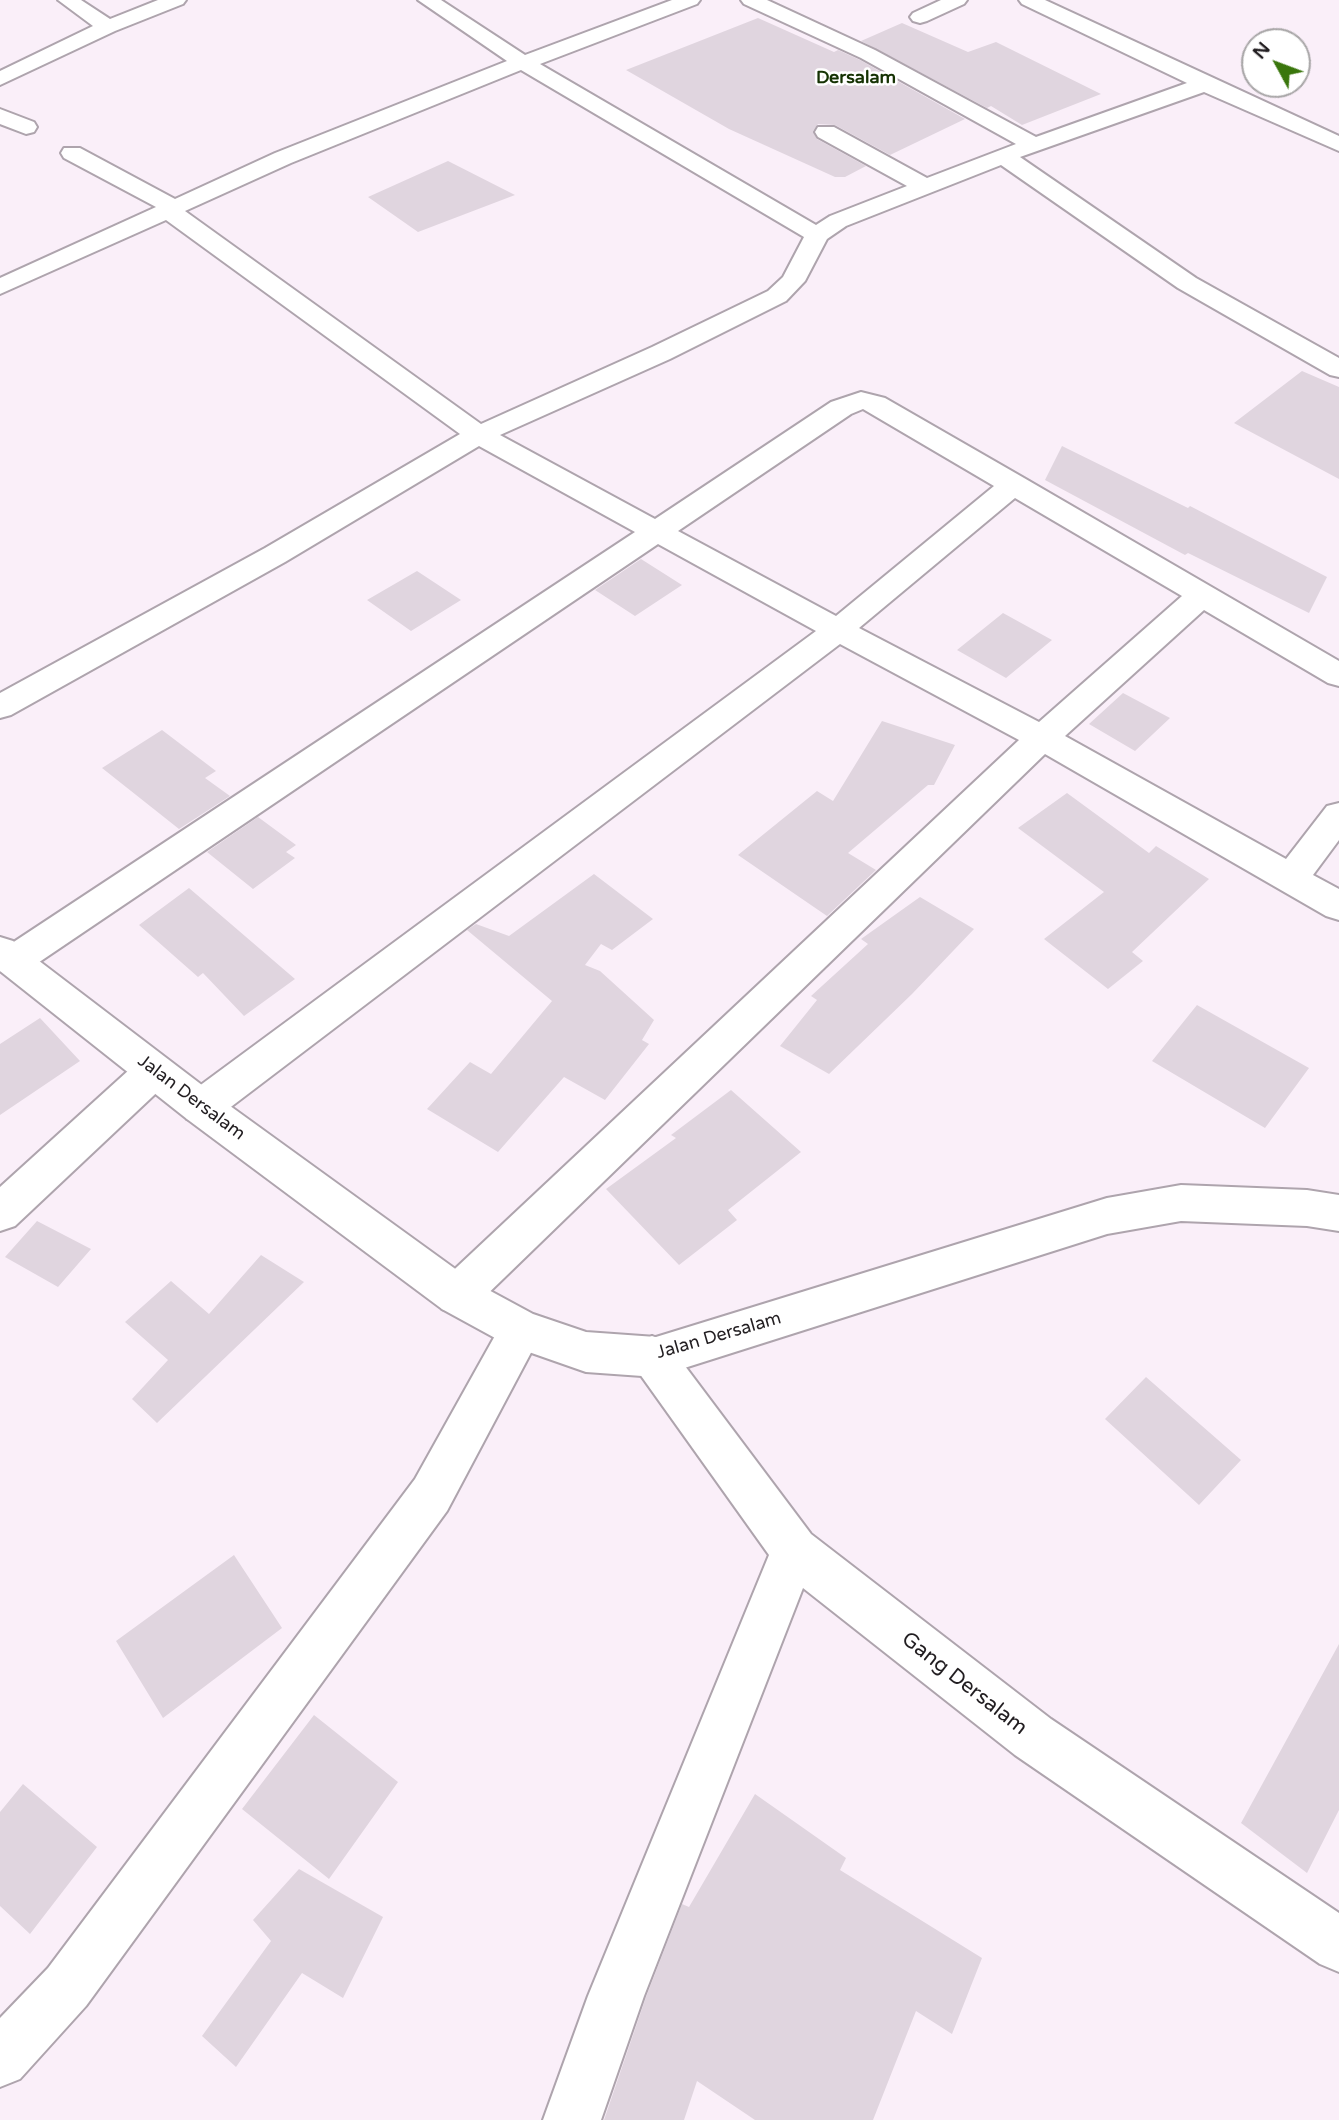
<!DOCTYPE html>
<style>
body{margin:0}
#map{position:relative;width:1339px;height:2120px;overflow:hidden;background:#faeff9;font-family:"Varela Round",sans-serif}
canvas{display:block}
.north{position:absolute;left:1241px;top:28px;width:70px;height:70px;box-sizing:border-box;background:#fff;border:2px solid #a7a5a6;border-radius:50%;rotate:311deg;font-size:19px;font-weight:700;line-height:28px;text-align:center;color:#221e21}
.north::after{content:'';display:block;margin:auto;width:24px;height:32px;background:#3a760c;clip-path:polygon(50% 0,100% 100%,50% 72%,0 100%)}
</style>
<div id="map">
<canvas width="1339" height="2120"></canvas>
<div class="north">N</div>
</div>
<script>
const ctx = document.querySelector('canvas').getContext('2d');
ctx.lineJoin = 'round';
function paint(path, color) { ctx.fillStyle = color; ctx.fill(path, 'evenodd'); }
const poly = rows => new Path2D(rows.map(r => 'M' + r).join(''));
function strokePath(path, color, width, dash) { ctx.strokeStyle = color; ctx.lineWidth = width; ctx.lineCap = dash ? 'butt' : 'round'; ctx.setLineDash(dash || []); ctx.stroke(path); }
function write(font, color, halo, rows, align = 'center') {
  ctx.font = font + ' "Varela Round",sans-serif'; ctx.lineWidth = 5; ctx.setLineDash([]); ctx.textBaseline = 'middle'; ctx.strokeStyle = halo; ctx.fillStyle = color; for (const [text, x, y, turn = 0] of rows) {
    ctx.save(); ctx.translate(x, y); ctx.rotate((+turn || 0) * Math.PI / 180); ctx.textAlign = isNaN(turn) ? turn : align; if (halo) ctx.strokeText(text, 0, 0); ctx.fillText(text, 0, 0); ctx.restore();
  }
}
const building = poly([
 [758,18,834,52,838,50,860,60,965,119,890,155,835,125,818,124,813,131,817,139,866,166,845,177,835,177,729,129,626,70],
 [902,23,968,52,996,42,1101,94,1022,125,991,106,987,108,861,41],
 [448,161,515,195,418,232,368,197],
 [1302,371,1339,387,1339,479,1234,423],
 [1062,446,1188,508,1190,506,1327,577,1309,613,1188,553,1185,555,1045,480],
 [641,559,682,585,635,616,595,590],
 [417,571,461,600,411,631,367,600],
 [1003,613,1052,640,1006,678,957,650],
 [1123,693,1170,718,1135,751,1089,724],
 [882,721,955,745,934,785,928,785,848,853,876,870,827,916,738,855,817,791,833,801],
 [162,730,216,771,205,778,230,796,179,829,102,768],
 [1067,793,1149,853,1156,846,1209,879,1132,952,1143,961,1108,989,1044,939,1104,892,1018,828],
 [258,817,296,845,286,852,295,858,253,889,207,852],
 [594,874,653,919,612,950,601,944,585,965,600,971,654,1020,642,1040,649,1044,605,1100,564,1077,498,1152,427,1109,470,1062,491,1074,552,1001,467,930,476,924,509,936],
 [189,888,295,979,244,1016,203,973,198,977,139,925],
 [920,897,974,929,912,994,829,1074,780,1046,817,1000,811,996,868,944,861,939],
 [1197,1005,1309,1068,1265,1128,1152,1061],
 [40,1018,80,1061,0,1115,0,1044],
 [731,1090,801,1152,728,1210,737,1220,679,1265,606,1189,676,1138,671,1135],
 [37,1221,91,1249,58,1287,5,1257],
 [261,1255,304,1282,157,1423,132,1399,168,1360,125,1322,171,1281,209,1314],
 [1146,1377,1241,1460,1199,1505,1105,1419],
 [234,1555,282,1628,163,1718,116,1641],
 [1339,1644,1339,1810,1307,1873,1241,1823],
 [314,1715,398,1782,329,1879,242,1809],
 [23,1784,97,1847,30,1934,0,1906,0,1812],
 [755,1794,846,1858,840,1870,982,1958,952,2034,916,2011,873,2120,755,2120,697,2081,684,2120,604,2120,646,1997,682,1904,689,1907],
 [299,1869,383,1917,343,1998,302,1973,236,2067,202,2036,271,1941,253,1920]
]);
const minor = poly([
 [58,0,81,0,110,19,158,0,186,0,183,4,115,31,0,85,0,71,93,26,58,0],
 [418,0,441,0,525,55,672,0,700,0,697,4,540,64,816,225,830,216,907,186,818,137,815,132,818,127,834,127,927,178,1016,144,861,58,744,4,741,0,767,0,875,50,1036,137,1187,83,1022,4,1019,0,1045,0,1339,136,1339,151,1204,92,1020,157,1196,278,1339,358,1339,377,1330,375,1178,288,1001,165,846,226,827,239,805,281,786,301,670,359,500,435,655,519,831,402,861,392,885,398,1024,478,1339,661,1339,686,1328,683,1204,610,1065,736,1286,859,1327,806,1339,803,1339,840,1313,875,1339,889,1339,920,1326,916,1045,754,472,1309,457,1314,442,1309,436,1295,442,1281,1019,740,840,644,215,1119,201,1123,187,1119,181,1107,187,1095,816,631,658,544,26,971,13,975,0,971,0,951,635,532,479,446,285,562,11,715,0,718,0,693,265,548,460,434,166,220,0,294,0,278,156,207,64,158,61,153,64,148,80,148,175,199,275,153,507,61,418,0],
 [521,70,804,237,783,277,768,291,652,347,481,424,185,211,291,163,521,70],
 [863,409,994,486,836,616,678,531,851,414,863,409],
 [1015,498,1182,596,1039,722,859,628,1015,498],
 [941,0,967,0,964,4,927,21,920,23,913,21,910,17,913,13,941,0],
 [0,109,34,122,37,127,34,132,26,134,0,124,0,109],
 [154,1055,168,1060,173,1071,168,1082,15,1226,0,1231,0,1187,140,1060,154,1055],
 [521,1310,536,1316,543,1330,447,1511,86,2006,20,2079,0,2087,0,2018,48,1968,415,1479,506,1316,521,1310],
 [652,1336,667,1342,811,1534,1051,1719,1339,1913,1339,1972,1320,1964,1015,1755,803,1588,644,1996,601,2120,543,2120,588,1996,769,1555,637,1370,630,1356,637,1342,652,1336]
]);
const primary = poly([
 [0,937,13,941,215,1095,472,1281,533,1314,586,1332,656,1337,1107,1198,1181,1185,1307,1190,1339,1195,1339,1231,1307,1226,1181,1221,1107,1234,656,1377,586,1372,506,1344,442,1309,187,1119,0,971,0,937]
]);
const farQuarternames = [
 ["Dersalam",856,78]
];
const streetNames = [
 ["Jalan Dersalam",191,1098,37],
 ["Jalan Dersalam",719,1336,-16]
];
const nearStreetnames = [
 ["Gang Dersalam",964,1684,38]
];
paint(building, '#e0d5df');
strokePath(minor, '#aea4ad', 4);
strokePath(primary, '#aea4ad', 4);
paint(minor, '#fff');
paint(primary, '#fff');
write('bold 18px', '#153203', '#fff', farQuarternames);
write('18px', '#221e21', '#fff', streetNames);
write('21px', '#221e21', '#fff', nearStreetnames);
</script>
